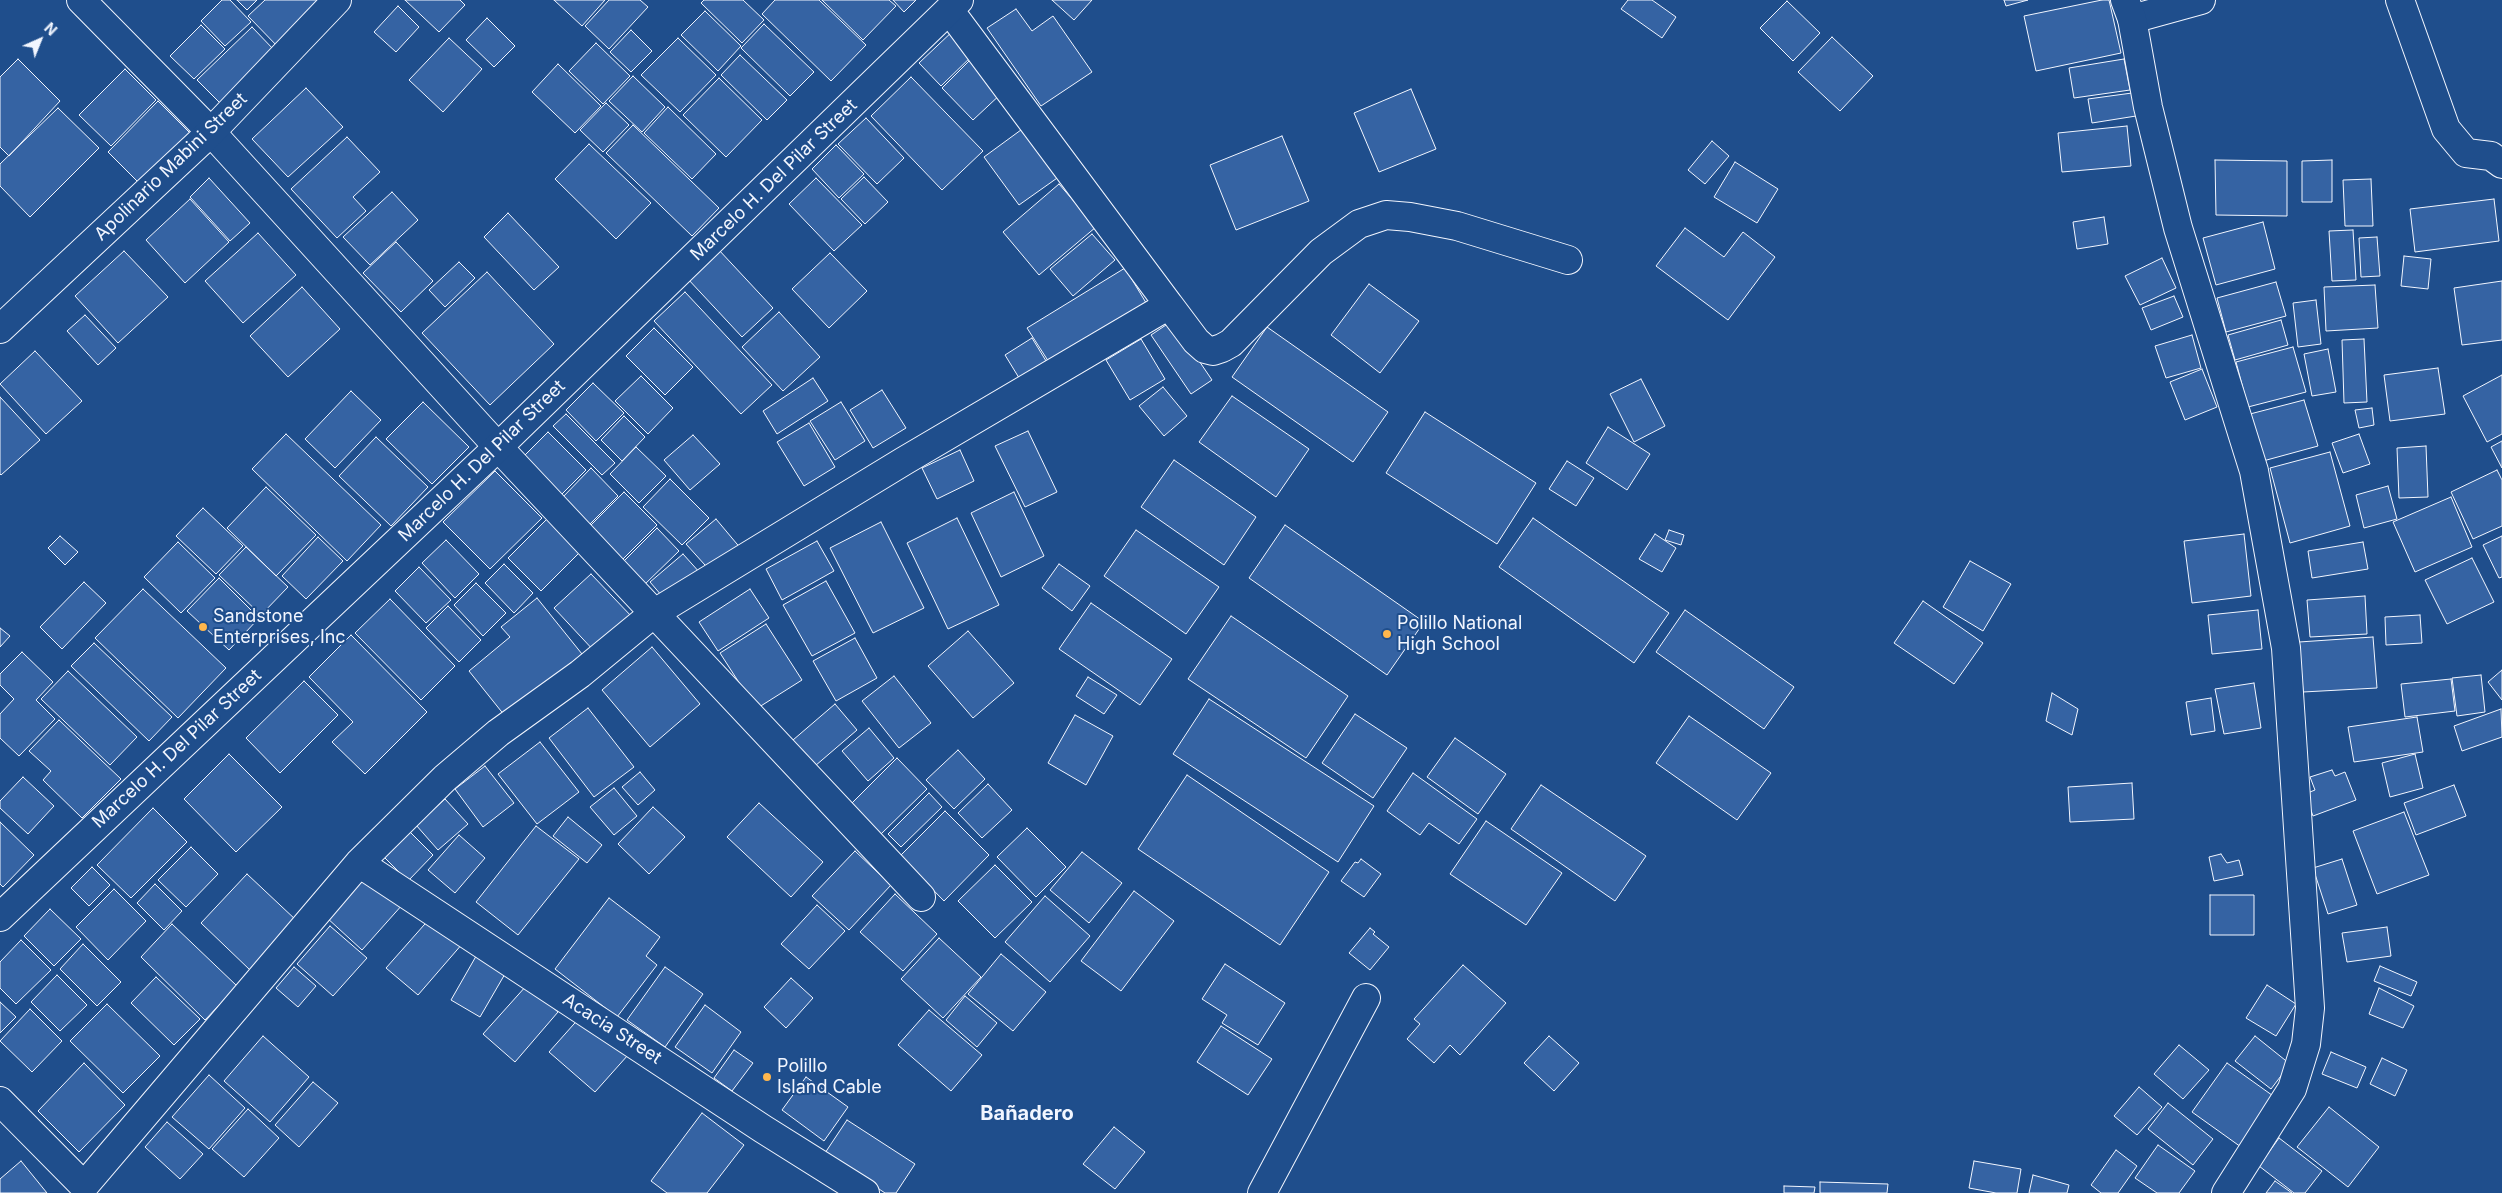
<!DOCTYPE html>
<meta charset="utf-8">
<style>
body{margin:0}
#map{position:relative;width:2502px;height:1193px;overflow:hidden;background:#1f4e8c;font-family:Inter,sans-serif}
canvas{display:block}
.north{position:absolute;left:15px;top:15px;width:50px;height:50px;-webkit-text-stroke:4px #1f4e8c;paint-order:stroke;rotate:44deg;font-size:14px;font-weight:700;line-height:20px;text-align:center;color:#f2f6ff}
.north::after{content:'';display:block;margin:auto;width:18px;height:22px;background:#f2f6ff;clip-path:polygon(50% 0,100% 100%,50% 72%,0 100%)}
</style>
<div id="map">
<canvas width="2502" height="1193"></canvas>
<div class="north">N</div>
</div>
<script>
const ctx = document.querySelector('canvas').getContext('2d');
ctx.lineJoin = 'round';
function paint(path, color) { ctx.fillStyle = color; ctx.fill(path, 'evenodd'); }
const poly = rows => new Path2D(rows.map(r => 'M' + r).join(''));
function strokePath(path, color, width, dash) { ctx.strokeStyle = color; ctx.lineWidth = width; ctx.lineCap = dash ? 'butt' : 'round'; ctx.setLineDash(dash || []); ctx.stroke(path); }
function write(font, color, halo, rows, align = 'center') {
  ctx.font = font + ' Inter,sans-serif'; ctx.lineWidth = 4; ctx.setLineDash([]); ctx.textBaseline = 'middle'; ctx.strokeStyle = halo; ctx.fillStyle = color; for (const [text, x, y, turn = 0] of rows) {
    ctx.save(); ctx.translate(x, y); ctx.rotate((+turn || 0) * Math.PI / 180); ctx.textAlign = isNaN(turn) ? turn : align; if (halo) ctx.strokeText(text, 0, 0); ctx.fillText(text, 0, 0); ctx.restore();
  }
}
const building = poly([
 [222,0,230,0,251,22,225,46,201,21,222,0],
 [237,0,257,0,247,10,237,0],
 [265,0,320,0,280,49,248,16,265,0],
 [405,0,460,0,465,5,439,32,405,0],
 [554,0,605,0,582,26,554,0],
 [609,0,640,0,648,7,609,49,585,26,609,0],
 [704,0,743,0,764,20,742,43,701,3,704,0],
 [775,0,819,0,866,45,831,81,762,14,775,0],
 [822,0,889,0,896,6,863,40,822,0],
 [893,0,916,0,904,12,893,0],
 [1052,0,1092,0,1074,20,1052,0],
 [1628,0,1652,0,1676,17,1662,38,1621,9,1628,0],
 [2004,0,2028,0,2006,6,2004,0],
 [2102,0,2109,0,2121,53,2036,71,2024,16,2102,0],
 [1787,1,1820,33,1793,61,1760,28,1787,1],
 [398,6,419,27,396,52,374,32,398,6],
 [1016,9,1032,31,1053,16,1092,72,1041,106,987,28,1016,9],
 [705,11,741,46,718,71,681,35,705,11],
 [487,18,515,46,494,67,466,40,487,18],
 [764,24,814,72,790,96,741,48,764,24],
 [201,25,225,49,194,79,170,56,201,25],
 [252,27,275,51,221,104,197,80,252,27],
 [955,29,977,51,941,86,919,63,955,29],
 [631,30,652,51,631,72,610,52,631,30],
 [1832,37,1873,76,1840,111,1798,72,1832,37],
 [449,38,482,69,443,112,409,80,449,38],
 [678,38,716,75,680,112,641,75,678,38],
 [596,43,630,76,603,104,569,71,596,43],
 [740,55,787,100,767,120,721,75,740,55],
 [18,59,60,101,9,156,0,147,0,77,18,59],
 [971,59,1003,92,973,120,942,88,971,59],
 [2124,59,2130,90,2074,98,2069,68,2124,59],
 [558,64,601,106,575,133,532,92,558,64],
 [125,69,156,100,111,146,79,115,125,69],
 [633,76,665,107,642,132,609,101,633,76],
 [911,77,983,151,942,190,871,116,911,77],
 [719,78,762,120,726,157,683,115,719,78],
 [306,88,343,127,288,177,252,139,306,88],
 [1411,89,1436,149,1379,172,1354,113,1411,89],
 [2132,93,2136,116,2092,123,2088,99,2132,93],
 [158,101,195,138,145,189,108,152,158,101],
 [606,103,629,125,603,152,580,130,606,103],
 [668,107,716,154,692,179,644,133,668,107],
 [58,108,99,148,30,217,0,186,0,164,58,108],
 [866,118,904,158,877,184,838,144,866,118],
 [633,125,719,208,692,236,606,153,633,125],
 [2127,126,2131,166,2062,172,2058,133,2127,126],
 [1025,127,1060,176,1019,205,984,157,1025,127],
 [1282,136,1309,201,1236,230,1210,165,1282,136],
 [347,137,380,172,353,197,366,211,337,238,291,189,347,137],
 [1712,141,1729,156,1705,184,1688,170,1712,141],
 [589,144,651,203,616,239,555,179,589,144],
 [836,145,864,174,839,198,812,169,836,145],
 [2215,160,2287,161,2287,216,2216,215,2215,160],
 [2332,160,2332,202,2302,202,2302,161,2332,160],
 [1735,162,1778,189,1757,223,1714,197,1735,162],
 [864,177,888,202,865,224,841,199,864,177],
 [209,178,250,223,230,241,190,197,209,178],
 [816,178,862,225,834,251,789,204,816,178],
 [2371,179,2373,226,2345,226,2343,180,2371,179],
 [1059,184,1096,227,1039,275,1003,232,1059,184],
 [392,192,418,220,370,265,343,237,392,192],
 [190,199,229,242,185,283,146,240,190,199],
 [2494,199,2499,241,2415,252,2410,209,2494,199],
 [508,213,559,267,534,290,484,237,508,213],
 [2104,217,2108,244,2077,249,2073,222,2104,217],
 [2263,222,2275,269,2216,285,2203,238,2263,222],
 [1685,228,1724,257,1743,232,1775,257,1728,320,1656,266,1685,228],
 [2353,230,2356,280,2332,281,2329,231,2353,230],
 [258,233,296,275,243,323,205,281,258,233],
 [1092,234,1115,260,1073,296,1050,269,1092,234],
 [2377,237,2380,276,2361,277,2359,238,2377,237],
 [396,242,433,281,401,312,363,273,396,242],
 [718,249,773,308,742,337,687,278,718,249],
 [124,251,168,297,118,343,75,296,124,251],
 [830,253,867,291,829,328,792,289,830,253],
 [2404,256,2431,259,2428,289,2401,286,2404,256],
 [2162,258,2176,288,2140,305,2125,276,2162,258],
 [459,262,475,278,445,307,429,290,459,262],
 [1125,268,1151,311,1054,370,1027,328,1125,268],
 [487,272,554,344,490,405,422,333,487,272],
 [2502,281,2502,340,2462,345,2454,288,2502,281],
 [2276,282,2286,316,2226,332,2217,298,2276,282],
 [1369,284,1419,321,1380,373,1331,335,1369,284],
 [2375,285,2378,328,2326,331,2324,287,2375,285],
 [302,287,340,329,288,377,250,336,302,287],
 [685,292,772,385,741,414,654,321,685,292],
 [2174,296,2183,317,2151,330,2142,308,2174,296],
 [2316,300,2321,344,2298,347,2293,303,2316,300],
 [779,312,820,357,783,391,742,347,779,312],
 [85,315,116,348,98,365,67,331,85,315],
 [2281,320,2288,345,2235,360,2228,335,2281,320],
 [1172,321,1212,380,1191,394,1151,335,1172,321],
 [1267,327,1388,412,1353,462,1232,377,1267,327],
 [654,328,693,367,665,395,626,356,654,328],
 [2192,335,2201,368,2166,378,2155,346,2192,335],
 [1032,338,1051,369,1024,386,1005,355,1032,338],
 [1141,339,1165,379,1130,400,1106,360,1141,339],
 [2364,339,2367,402,2344,403,2342,340,2364,339],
 [2293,347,2306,392,2248,407,2236,362,2293,347],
 [2328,349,2336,392,2312,396,2304,354,2328,349],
 [35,351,82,401,46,434,0,384,35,351],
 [2438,368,2445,414,2390,421,2384,375,2438,368],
 [2202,369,2217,407,2185,420,2170,382,2202,369],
 [2502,375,2502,434,2487,442,2463,396,2502,375],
 [641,376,673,408,648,434,615,401,641,376],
 [813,378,828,401,777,434,763,411,813,378],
 [1641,379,1665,426,1634,442,1610,394,1641,379],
 [593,383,624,413,596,441,566,410,593,383],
 [1163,387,1187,416,1164,436,1139,406,1163,387],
 [882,390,906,428,873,448,850,410,882,390],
 [351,391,381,420,335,468,305,439,351,391],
 [1232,396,1309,449,1276,497,1199,442,1232,396],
 [0,397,40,440,1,475,0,474,0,397],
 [2304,400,2318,446,2263,461,2250,414,2304,400],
 [423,402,469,447,432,484,386,439,423,402],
 [841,402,865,441,835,460,810,421,841,402],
 [2372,408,2374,425,2359,428,2355,410,2372,408],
 [1425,412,1536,483,1497,544,1386,473,1425,412],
 [566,414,615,463,602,475,553,426,566,414],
 [624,416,645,437,622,461,601,440,624,416],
 [809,423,835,467,804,486,777,442,809,423],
 [1608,427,1650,454,1627,490,1586,463,1608,427],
 [1028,431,1057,492,1025,507,995,446,1028,431],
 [548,432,586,470,559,497,522,458,548,432],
 [286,434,381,525,347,561,252,469,286,434],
 [2359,434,2370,464,2343,473,2332,443,2359,434],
 [693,435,720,464,690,490,664,460,693,435],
 [376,437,428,487,391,526,339,476,376,437],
 [2502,441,2502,468,2491,447,2502,441],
 [2426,446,2428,497,2399,498,2397,448,2426,446],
 [636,447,666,476,639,503,610,474,636,447],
 [960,450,974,481,937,499,922,468,960,450],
 [2330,452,2350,526,2290,543,2270,468,2330,452],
 [1174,460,1256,517,1224,565,1141,507,1174,460],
 [1567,461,1594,478,1576,506,1549,489,1567,461],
 [591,468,618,496,587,527,560,500,591,468],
 [2497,470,2502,480,2502,526,2473,539,2451,492,2497,470],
 [495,471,542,518,490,569,443,522,495,471],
 [670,479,709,518,682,545,643,507,670,479],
 [2388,486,2397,519,2364,528,2356,495,2388,486],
 [266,487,316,535,276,576,227,528,266,487],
 [624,492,657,525,618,564,586,530,624,492],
 [1014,492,1044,556,1001,577,971,513,1014,492],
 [2451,497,2472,547,2415,572,2393,522,2451,497],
 [203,508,243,546,216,574,176,536,203,508],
 [957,518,999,605,948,629,907,543,957,518],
 [1533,518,1669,613,1634,663,1499,567,1533,518],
 [547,519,579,553,541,591,508,558,547,519],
 [716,519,742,550,714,575,686,544,716,519],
 [881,522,924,608,873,633,830,548,881,522],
 [1285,525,1424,622,1387,675,1249,578,1285,525],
 [657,528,679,551,642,587,620,565,657,528],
 [1136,530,1219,587,1186,634,1104,576,1136,530],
 [1669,530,1684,535,1681,545,1665,540,1669,530],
 [1655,534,1676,548,1662,572,1639,559,1655,534],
 [2244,534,2251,596,2192,603,2184,541,2244,534],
 [60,536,78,552,65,565,48,548,60,536],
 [2502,536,2502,577,2499,578,2483,545,2502,536],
 [318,537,343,561,306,599,282,576,318,537],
 [446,540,479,574,455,598,422,563,446,540],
 [817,541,834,571,782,600,766,569,817,541],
 [178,542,215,578,181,613,144,577,178,542],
 [2363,542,2368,569,2312,578,2308,551,2363,542],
 [246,547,288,587,261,615,219,575,246,547],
 [683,554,701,574,668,603,650,582,683,554],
 [2472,558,2494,602,2447,624,2425,580,2472,558],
 [1970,561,2011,584,1983,631,1943,607,1970,561],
 [504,564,533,593,514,613,485,583,504,564],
 [1059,564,1090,586,1072,611,1042,588,1059,564],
 [419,567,451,600,426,623,395,591,419,567],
 [591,574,633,618,596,653,554,608,591,574],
 [219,578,259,618,229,650,187,611,219,578],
 [826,581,855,633,812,656,783,605,826,581],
 [84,582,106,603,62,649,40,627,84,582],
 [476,583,506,613,483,636,454,605,476,583],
 [143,589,226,668,178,718,95,638,143,589],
 [750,589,769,618,718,651,699,622,750,589],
 [2365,596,2367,634,2310,637,2307,600,2365,596],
 [537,598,582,654,505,716,469,671,510,637,501,627,537,598],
 [390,599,455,666,421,700,355,633,390,599],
 [1923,601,1983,643,1954,684,1894,643,1923,601],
 [1091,603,1172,659,1140,705,1059,649,1091,603],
 [448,606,481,640,459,662,426,628,448,606],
 [1685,610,1794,687,1764,729,1656,652,1685,610],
 [2258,610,2262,649,2212,654,2208,615,2258,610],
 [2420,615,2422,643,2386,645,2385,617,2420,615],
 [1231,616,1348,696,1306,758,1188,679,1231,616],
 [766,624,802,680,756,709,720,653,766,624],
 [0,628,10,636,0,647,0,628],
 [968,631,1014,683,973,718,928,666,968,631],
 [351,635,427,712,365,774,332,742,353,722,309,677,351,635],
 [2373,637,2377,688,2303,692,2299,642,2373,637],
 [855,638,877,678,836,701,813,661,855,638],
 [94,643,172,717,149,741,71,666,94,643],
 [652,647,700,704,650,747,602,690,652,647],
 [22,652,53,682,36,700,55,719,19,756,0,738,0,714,14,699,0,685,0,674,22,652],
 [2502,670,2502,700,2488,682,2502,670],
 [68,671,137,737,110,765,41,699,68,671],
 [2481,675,2485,712,2457,716,2452,678,2481,675],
 [894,676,931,723,899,748,862,701,894,676],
 [1088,677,1117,695,1104,714,1076,696,1088,677],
 [2451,679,2455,711,2405,717,2401,684,2451,679],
 [304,681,338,715,280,773,246,738,304,681],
 [2254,683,2261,728,2224,734,2215,689,2254,683],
 [2052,693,2078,709,2072,735,2046,721,2052,693],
 [2211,698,2215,731,2191,735,2186,702,2211,698],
 [1209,699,1374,806,1338,862,1173,754,1209,699],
 [835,704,857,730,815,766,793,740,835,704],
 [588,708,634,767,594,797,549,738,588,708],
 [2501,709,2502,737,2462,751,2454,726,2501,709],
 [1355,714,1407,748,1373,798,1322,763,1355,714],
 [1075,715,1113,736,1086,785,1048,763,1075,715],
 [1689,716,1771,773,1737,820,1656,763,1689,716],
 [2417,717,2423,752,2354,762,2348,727,2417,717],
 [59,720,121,779,82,818,43,780,51,771,29,751,59,720],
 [869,728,894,758,868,781,842,751,869,728],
 [1455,738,1506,774,1478,814,1427,777,1455,738],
 [540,742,579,792,537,824,498,774,540,742],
 [958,750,985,779,954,809,926,780,958,750],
 [229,754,282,807,236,852,184,799,229,754],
 [2415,754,2423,788,2390,797,2382,763,2415,754],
 [897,758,927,789,880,835,850,805,897,758],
 [485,766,514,803,483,827,455,789,485,766],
 [2332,770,2335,776,2345,772,2356,800,2313,816,2305,794,2315,790,2310,777,2332,770],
 [640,772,655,790,638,805,622,787,640,772],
 [1413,773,1477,819,1459,844,1429,823,1420,835,1387,811,1413,773],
 [1187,775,1329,872,1280,945,1138,849,1187,775],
 [23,777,54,806,28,834,0,808,0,801,23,777],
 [2132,783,2134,819,2070,822,2068,787,2132,783],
 [988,784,1012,810,982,838,958,813,988,784],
 [1541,785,1646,856,1615,901,1511,829,1541,785],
 [2454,785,2466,816,2416,835,2404,803,2454,785],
 [614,788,637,816,614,835,590,807,614,788],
 [929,793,942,807,901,847,888,834,929,793],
 [445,799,468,824,438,850,416,825,445,799],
 [759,803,823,862,791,897,727,837,759,803],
 [653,807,685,837,649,874,618,844,653,807],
 [153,808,187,842,131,898,97,865,153,808],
 [945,811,989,855,944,901,900,856,945,811],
 [2404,812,2429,875,2377,894,2353,831,2404,812],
 [568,817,602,845,587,863,553,836,568,817],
 [1486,821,1562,873,1526,925,1450,874,1486,821],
 [0,822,34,855,3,887,0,884,0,822],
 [536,826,579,859,518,935,476,902,536,826],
 [1027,828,1066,867,1036,897,997,857,1027,828],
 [408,830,433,855,408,881,383,856,408,830],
 [459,835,485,858,455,893,428,870,459,835],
 [191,847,218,874,186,907,158,880,191,847],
 [855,851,891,885,849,930,812,896,855,851],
 [1082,852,1122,883,1089,923,1050,890,1082,852],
 [2221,854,2227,863,2239,860,2243,875,2214,881,2209,857,2221,854],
 [1361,859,1381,874,1364,897,1341,881,1355,862,1358,863,1361,859],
 [2342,859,2357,905,2328,914,2313,868,2342,859],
 [995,865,1032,902,995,938,958,901,995,865],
 [92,867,110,885,89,906,71,888,92,867],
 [367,872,403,904,362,950,326,917,367,872],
 [247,874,297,921,250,970,201,923,247,874],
 [155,884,182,911,164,930,137,903,155,884],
 [114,889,146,921,108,960,76,927,114,889],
 [1134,891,1174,921,1121,991,1081,961,1134,891],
 [895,894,937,934,903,971,860,932,895,894],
 [2210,895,2254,895,2254,935,2210,935,2210,895],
 [1045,896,1090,936,1050,982,1005,942,1045,896],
 [609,898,660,937,646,956,657,965,617,1017,555,969,609,898],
 [817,905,845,931,809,969,781,944,817,905],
 [50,909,81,939,54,966,24,936,50,909],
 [432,916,463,943,418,995,386,968,432,916],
 [172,924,237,986,205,1020,141,957,172,924],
 [330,926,367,958,333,996,297,964,330,926],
 [2387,927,2391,956,2347,962,2342,933,2387,927],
 [1370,928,1375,932,1373,934,1389,947,1370,970,1349,953,1370,928],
 [939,938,981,977,943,1018,901,979,939,938],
 [21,940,51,970,16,1004,0,988,0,962,21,940],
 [83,944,121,982,97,1006,60,969,83,944],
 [479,951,509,967,480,1017,451,1000,479,951],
 [1001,954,1046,992,1013,1031,968,994,1001,954],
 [1225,964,1285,1003,1258,1045,1222,1023,1227,1015,1202,999,1225,964],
 [1463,965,1506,1003,1460,1055,1450,1045,1434,1063,1407,1039,1420,1024,1414,1019,1463,965],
 [2380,966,2417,982,2411,996,2374,981,2380,966],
 [294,967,316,986,298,1007,276,988,294,967],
 [665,967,703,994,665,1047,627,1020,665,967],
 [57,975,87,1005,60,1031,31,1002,57,975],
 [156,977,200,1019,174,1045,131,1003,156,977],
 [791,978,813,998,786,1028,764,1007,791,978],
 [527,985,558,1012,515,1062,483,1034,527,985],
 [2267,985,2296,1004,2276,1036,2246,1018,2267,985],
 [2379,988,2414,1006,2403,1028,2369,1014,2379,988],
 [965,996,997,1023,977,1047,946,1020,965,996],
 [0,1002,16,1017,0,1033,0,1002],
 [107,1004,160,1056,123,1093,70,1041,107,1004],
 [705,1005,741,1032,712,1073,675,1047,705,1005],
 [30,1009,62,1041,32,1072,0,1041,30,1009],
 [929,1010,982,1055,951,1091,898,1045,929,1010],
 [582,1015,628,1055,595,1092,549,1052,582,1015],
 [1221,1026,1272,1059,1248,1095,1197,1062,1221,1026],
 [263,1036,309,1077,270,1122,224,1081,263,1036],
 [1549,1036,1579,1063,1554,1091,1524,1063,1549,1036],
 [2255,1036,2290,1064,2271,1089,2235,1061,2255,1036],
 [2179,1045,2209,1070,2183,1099,2154,1074,2179,1045],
 [734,1050,753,1063,732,1091,714,1078,734,1050],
 [2331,1052,2366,1067,2357,1088,2322,1074,2331,1052],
 [2382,1058,2407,1070,2395,1096,2370,1084,2382,1058],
 [84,1063,125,1105,79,1152,38,1111,84,1063],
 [2227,1063,2276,1098,2241,1147,2192,1112,2227,1063],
 [209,1075,245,1108,209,1149,172,1117,209,1075],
 [806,1077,848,1107,824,1141,782,1110,806,1077],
 [313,1082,338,1103,299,1147,275,1125,313,1082],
 [2139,1087,2162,1107,2137,1135,2114,1116,2139,1087],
 [2168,1103,2213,1139,2193,1165,2148,1129,2168,1103],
 [2329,1107,2379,1147,2348,1187,2297,1147,2329,1107],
 [248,1109,279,1138,244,1177,212,1149,248,1109],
 [702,1113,744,1145,707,1193,667,1193,651,1181,702,1113],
 [847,1120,915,1164,896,1193,885,1193,825,1153,847,1120],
 [167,1122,203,1154,180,1179,145,1147,167,1122],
 [1114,1127,1145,1152,1115,1189,1083,1164,1114,1127],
 [2279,1138,2322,1171,2305,1193,2294,1193,2259,1166,2279,1138],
 [2158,1145,2195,1171,2179,1193,2157,1193,2135,1178,2158,1145],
 [2116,1150,2137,1166,2118,1193,2101,1193,2091,1185,2116,1150],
 [21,1161,47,1193,0,1193,0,1179,21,1161],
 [1974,1161,2021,1169,2017,1193,1996,1193,1969,1188,1974,1161],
 [2033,1175,2069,1185,2067,1193,2029,1193,2033,1175],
 [2275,1181,2292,1193,2266,1193,2275,1181],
 [1820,1182,1888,1184,1887,1193,1820,1193,1820,1182],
 [1784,1186,1815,1187,1814,1193,1784,1193,1784,1186]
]);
const minor = poly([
 [81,0,211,132,498,447,921,897],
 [2400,0,2446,129,2466,153,2491,156,2502,164],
 [2132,19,2201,0],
 [1169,305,1196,341,1205,349,1213,351,1222,348,1231,343,1321,252,1359,224,1386,215,1410,217,1457,226,1568,260],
 [359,863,763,1129,865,1193],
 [0,1101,84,1186,359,863,445,778,498,733,580,674,653,614,904,461,1169,305,950,11],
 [1262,1193,1366,998]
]);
const tertiary = poly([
 [2125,0,2132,19,2148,107,2178,228,2254,471,2286,648,2310,1008,2306,1044,2292,1089,2226,1193],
 [0,329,211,132,337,0]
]);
const secondary = poly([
 [0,917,498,447,959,0]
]);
const markers = [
 [203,627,5,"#ffb74d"],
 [1387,634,5,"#ffb74d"],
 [767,1077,5,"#ffb74d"]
];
const streetNames = [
 ["Apolinario Mabini Street",171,167,-44],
 ["Marcelo H. Del Pilar Street",774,180,-44],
 ["Marcelo H. Del Pilar Street",482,461,-44],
 ["Marcelo H. Del Pilar Street",177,749,-43],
 ["Acacia Street",612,1029,33]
];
const poiNames = [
 ["Sandstone",213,617],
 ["Enterprises, Inc",213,638],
 ["Polillo National",1397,624],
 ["High School",1397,645],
 ["Polillo",777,1067],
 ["Island Cable",777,1088]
];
const quarterNames = [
 ["Bañadero",1027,1114]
];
paint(building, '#3563a3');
strokePath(building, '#f2f6ff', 1);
strokePath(minor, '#f2f6ff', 30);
strokePath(tertiary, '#f2f6ff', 30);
strokePath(secondary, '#f2f6ff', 30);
strokePath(minor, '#1f4e8c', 28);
strokePath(tertiary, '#1f4e8c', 28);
strokePath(secondary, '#1f4e8c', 28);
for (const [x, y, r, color] of markers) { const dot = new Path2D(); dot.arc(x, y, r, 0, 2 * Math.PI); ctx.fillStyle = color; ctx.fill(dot); strokePath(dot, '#1f4e8c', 2); }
write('18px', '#f2f6ff', '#1f4e8c', streetNames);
write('18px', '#f2f6ff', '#1f4e8c', poiNames, 'left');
write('bold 20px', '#f2f6ff', '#1f4e8c', quarterNames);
</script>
